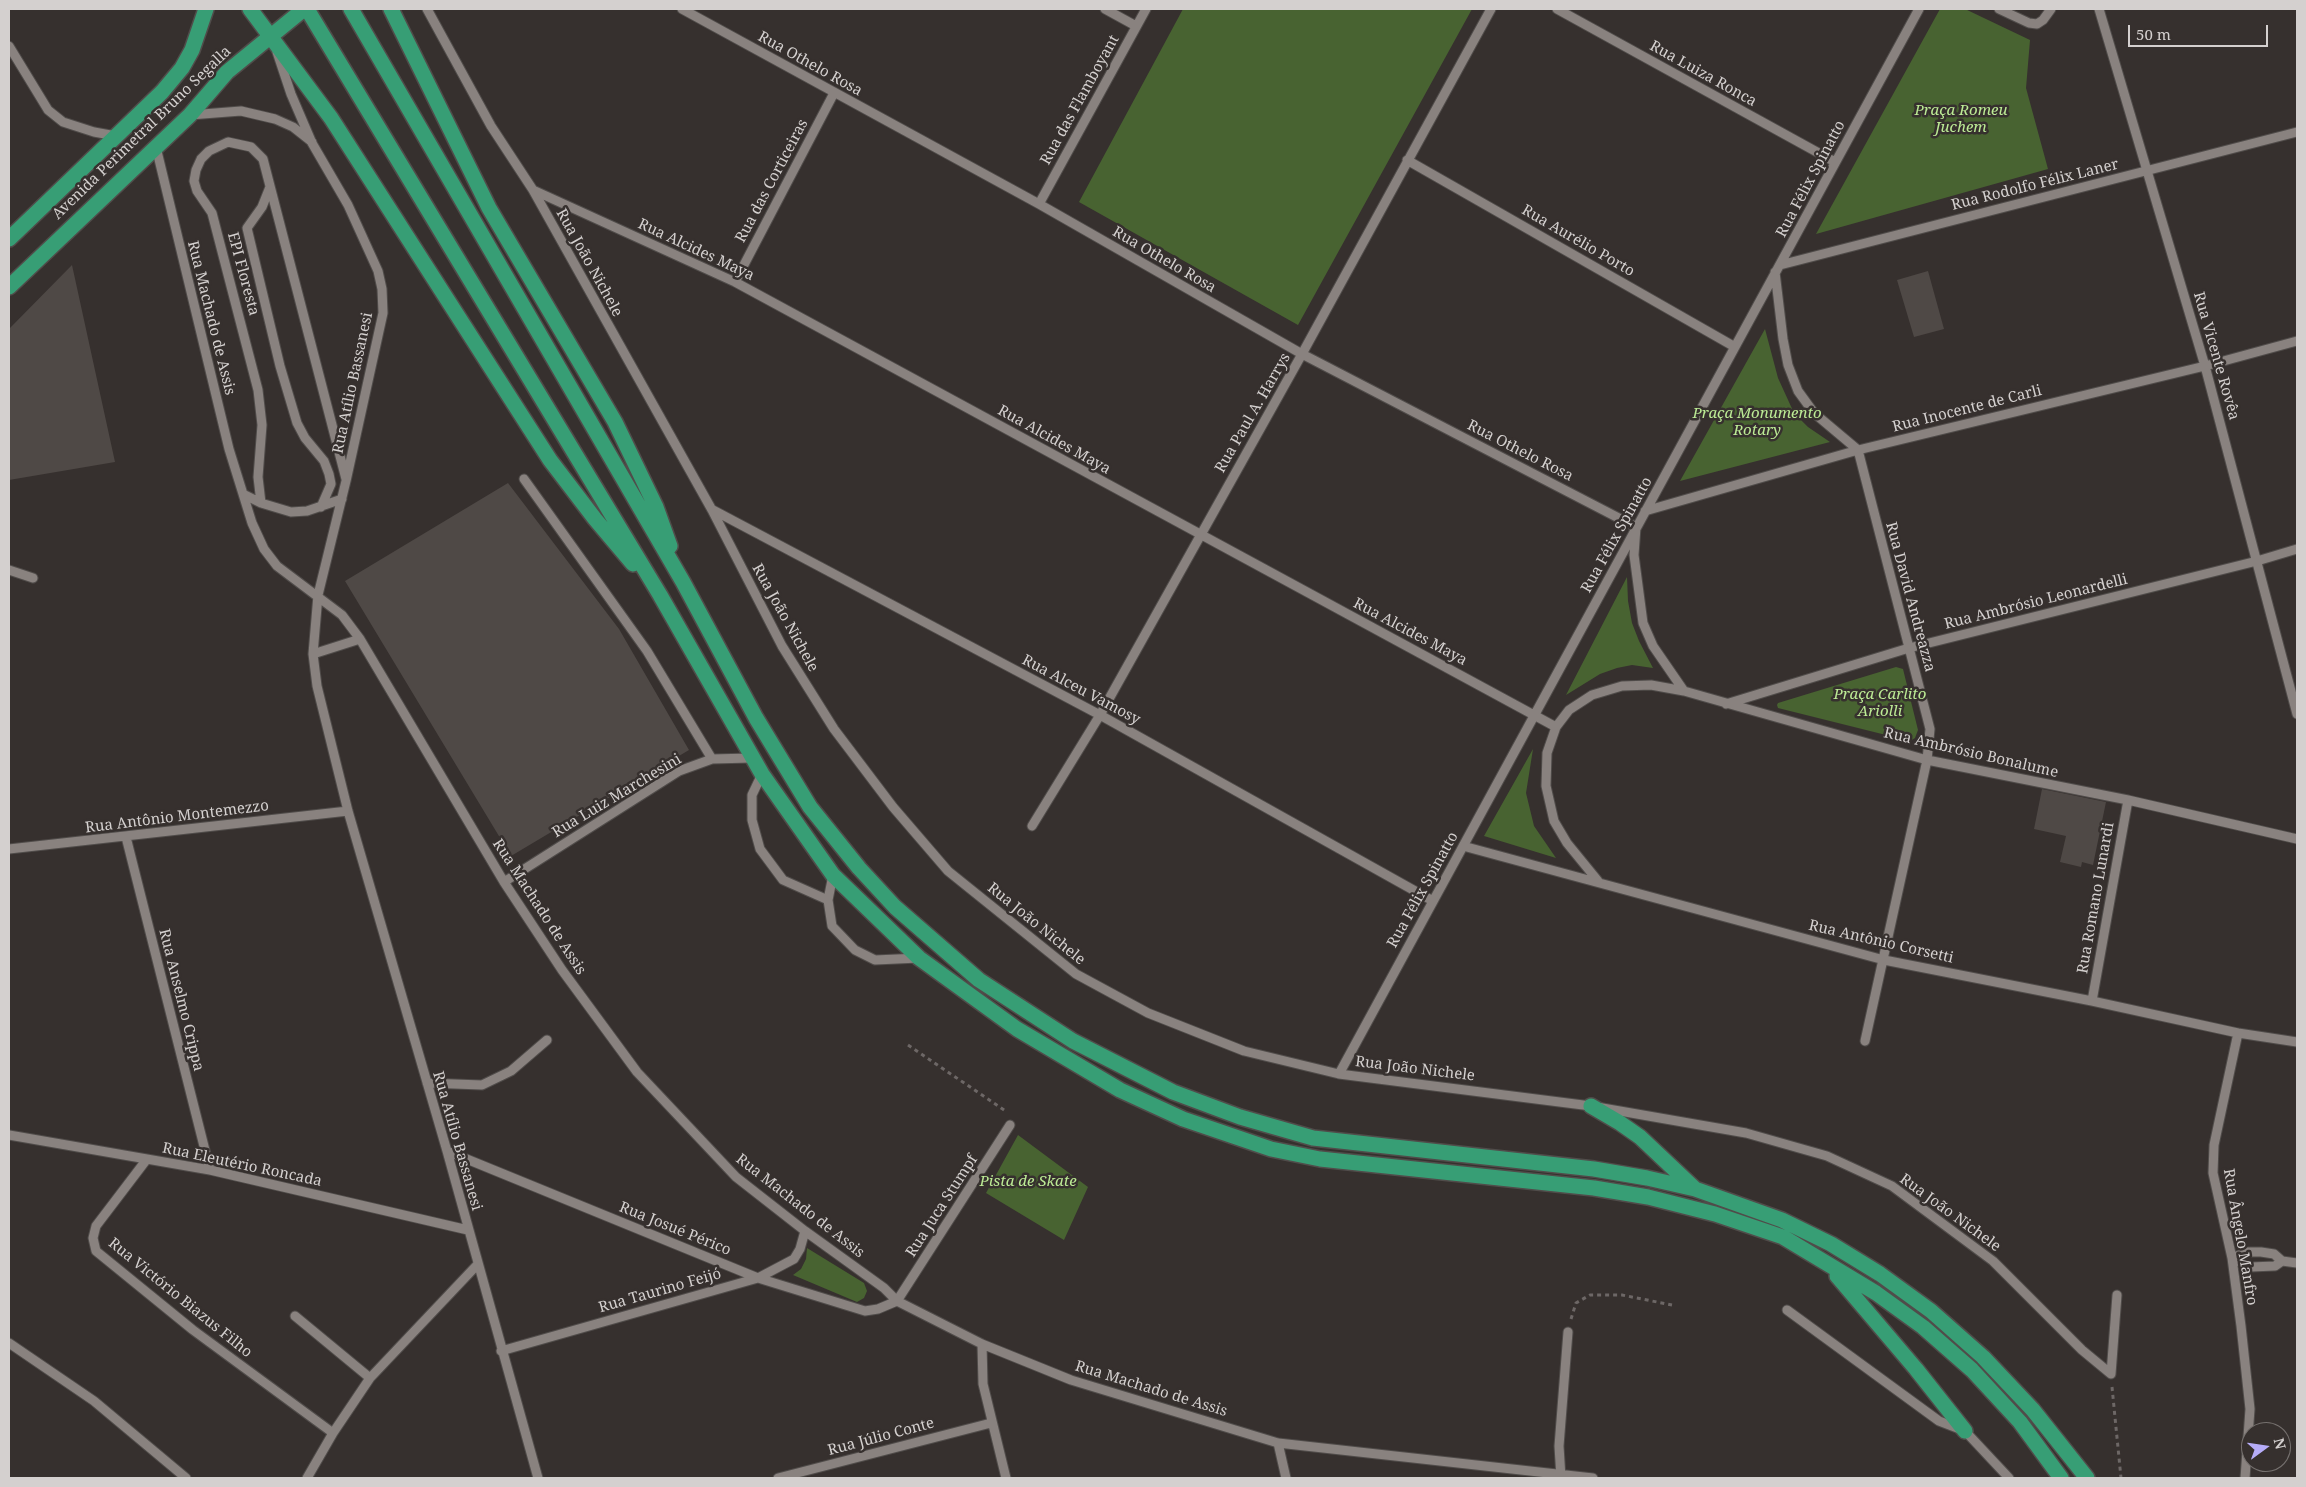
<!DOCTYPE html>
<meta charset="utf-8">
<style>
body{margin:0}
#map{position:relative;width:2306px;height:1487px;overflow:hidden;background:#36302e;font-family:"Noto Serif",serif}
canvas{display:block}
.frame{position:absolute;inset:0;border:10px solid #d4d0cf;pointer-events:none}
.north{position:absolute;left:2241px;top:1422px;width:50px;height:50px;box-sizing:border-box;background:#36302e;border:1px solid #75706e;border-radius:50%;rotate:76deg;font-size:14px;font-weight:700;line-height:20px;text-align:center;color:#d4d0cf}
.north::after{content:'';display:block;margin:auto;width:18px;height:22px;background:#b6acf8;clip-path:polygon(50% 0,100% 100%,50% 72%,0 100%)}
.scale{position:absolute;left:2128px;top:25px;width:140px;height:22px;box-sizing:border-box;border:2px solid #d4d0cf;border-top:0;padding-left:6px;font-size:15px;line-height:18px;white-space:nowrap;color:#d4d0cf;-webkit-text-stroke:4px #36302e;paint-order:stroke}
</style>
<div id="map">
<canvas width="2306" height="1487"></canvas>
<div class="frame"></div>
<div class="north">N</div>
<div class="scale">50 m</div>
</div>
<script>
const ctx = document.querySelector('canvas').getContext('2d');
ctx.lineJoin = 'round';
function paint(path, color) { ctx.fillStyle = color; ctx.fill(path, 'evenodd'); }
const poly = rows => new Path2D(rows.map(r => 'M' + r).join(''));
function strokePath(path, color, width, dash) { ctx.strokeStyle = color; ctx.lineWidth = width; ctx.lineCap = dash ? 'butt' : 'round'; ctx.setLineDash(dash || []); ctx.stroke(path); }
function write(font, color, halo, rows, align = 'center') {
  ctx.font = font + ' "Noto Serif",serif'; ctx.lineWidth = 5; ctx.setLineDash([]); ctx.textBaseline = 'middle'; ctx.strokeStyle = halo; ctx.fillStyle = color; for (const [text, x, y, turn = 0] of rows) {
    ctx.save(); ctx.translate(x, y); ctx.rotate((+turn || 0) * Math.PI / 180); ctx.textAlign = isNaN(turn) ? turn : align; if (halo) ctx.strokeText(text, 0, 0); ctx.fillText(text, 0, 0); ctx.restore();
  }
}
const green = poly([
 [1183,9,1472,9,1298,325,1079,202],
 [1940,9,1965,9,2030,40,2026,88,2048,169,1816,234],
 [1765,329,1778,378,1794,413,1808,427,1830,442,1680,481],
 [1627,577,1628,601,1632,623,1639,641,1653,668,1632,665,1617,668,1600,674,1566,695],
 [1896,667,1903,669,1918,730,1915,738,1910,741,1778,708,1777,705,1778,703],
 [1533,749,1526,793,1534,826,1556,858,1484,836],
 [1018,1135,1088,1187,1064,1240,986,1193],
 [807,1248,864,1283,867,1291,864,1298,857,1302,793,1275,801,1269,806,1259]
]);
const building = poly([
 [72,265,115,462,9,480,9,329],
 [1928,271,1944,329,1914,337,1897,280],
 [508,483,619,629,689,750,511,856,345,581],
 [2042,789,2106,802,2093,865,2082,862,2081,867,2060,862,2066,836,2034,829]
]);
const path = poly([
 [908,1045,1007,1112],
 [1571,1319,1576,1303,1590,1295,1622,1295,1672,1305],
 [2112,1387,2121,1478]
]);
const minor = poly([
 [427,9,491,126,533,190,712,510,782,646,834,729,893,807,948,871,1076,974,1148,1013,1244,1051,1339,1074,1591,1106,1746,1133,1827,1156,1892,1186,1993,1261,2082,1350,2111,1374],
 [682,9,1039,204,1302,354,1636,527,1634,555,1643,623,1653,646,1684,691],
 [1105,9,1136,26],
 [1557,9,1835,162],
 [1999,9,2029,23,2037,24,2043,20,2051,9],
 [2099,9,2205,366,2297,714],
 [9,46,48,110,63,122,94,132,116,136],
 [277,52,291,94,312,143,348,205,378,271,382,289,383,313,346,481,318,595,313,654,317,686,348,811,447,1151,538,1478],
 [190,115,241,111,275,119,293,127,312,142],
 [156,147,229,449,252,523,264,549,277,566,342,615,360,639,504,882,562,970,637,1072,736,1177,805,1231,884,1288,897,1301,982,1344,1071,1380,1278,1443,1593,1478],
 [1407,160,1735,347],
 [270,187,262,207,247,228,280,366,297,423,305,438,324,461,329,474,331,484,321,507],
 [533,190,735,282,1556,727],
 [1039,204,1146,9],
 [1780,265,2297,132],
 [1775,272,1783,339,1788,365,1798,391,1814,413,1858,450,1930,729,1927,760,1865,1041],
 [735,282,834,93],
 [524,479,647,651,712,759],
 [243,494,261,503,291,512,307,511,342,499],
 [261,503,258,477,262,425,258,390,212,213,197,191,194,181,196,170,201,159,209,151,228,142,251,147,263,159,346,479],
 [713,510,1100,715,1433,901],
 [1645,511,1858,450,2205,366,2297,341],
 [9,570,33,578],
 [313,654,360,639],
 [1726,704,1909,648,2257,561,2297,549],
 [762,774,752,795,752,820,760,849,783,880,828,900],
 [1032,826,1100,715,1302,354,1491,9],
 [126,837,210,1170],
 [1463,846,1884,960,2092,1001,2238,1033,2297,1042],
 [9,849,348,811],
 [833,875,828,900,832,926,855,950,875,960,919,958],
 [1598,881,1567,843,1554,821,1546,786,1547,753,1556,727,1569,710,1592,695,1622,686,1651,685,1684,691,1927,760,2128,800,2297,839],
 [504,882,679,771,712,759,751,758],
 [2092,1001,2128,800],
 [2238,1033,2214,1145,2213,1173,2232,1258,2241,1326,2250,1409,2245,1478],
 [1339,1074,1919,9],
 [427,1083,482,1085,511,1071,547,1040],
 [9,1135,210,1170,468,1230],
 [447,1151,758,1278,865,1311,878,1309,897,1301],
 [147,1159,96,1226,93,1238,96,1251,193,1330,333,1433],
 [2232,1258,2247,1252,2261,1252,2274,1254,2282,1261,2297,1263],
 [2232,1258,2251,1267,2275,1266,2282,1261],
 [897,1301,1010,1125],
 [1787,1310,1939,1421,1965,1431,2009,1478],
 [295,1316,370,1378],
 [9,1343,94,1401,186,1478],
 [982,1344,983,1384,1006,1478],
 [501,1351,758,1278,794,1259,800,1249,805,1231],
 [2111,1374,2117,1295],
 [1278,1443,1286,1478],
 [307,1478,333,1433,370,1378,477,1265],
 [778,1478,991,1423],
 [1561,1478,1559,1446,1568,1332]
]);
const highway = poly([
 [250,9,331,118,550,460,595,519,633,564],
 [307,9,660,595,762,774,833,875,919,958,1017,1029,1120,1090,1183,1119,1271,1149,1320,1159,1594,1188,1648,1197,1715,1214,1783,1237,1876,1293,1923,1327,1972,1370,2020,1422,2061,1478],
 [351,9,683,582,756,718,810,807,859,868,895,907,979,980,1073,1041,1173,1092,1240,1117,1313,1138,1594,1169,1647,1178,1695,1189,1782,1220,1831,1244,1880,1274,1931,1311,1983,1357,2033,1410,2087,1478],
 [391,9,489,208,615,422,656,507,670,546],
 [9,239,162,92,182,68,192,50,206,9],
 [9,287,190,115,227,72,304,9],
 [1591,1106,1620,1123,1640,1137,1694,1188],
 [1837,1276,1916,1369,1965,1431]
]);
const streetNames = [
 ["Rua Othelo Rosa",810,64,29],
 ["Rua Luiza Ronca",1703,74,29],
 ["Rua das Flamboyant",1080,100,-61],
 ["Avenida Perimetral Bruno Segalla",142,133,-44],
 ["Rua Félix Spinatto",1811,179,-62],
 ["Rua das Corticeiras",772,181,-62],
 ["Rua Rodolfo Félix Laner",2035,185,-14],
 ["Rua Aurélio Porto",1578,241,30],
 ["Rua Alcides Maya",696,250,25],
 ["Rua Othelo Rosa",1164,260,30],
 ["Rua João Nichele",589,263,61],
 ["EPI Floresta",243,274,75],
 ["Rua Machado de Assis",211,318,76],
 ["Rua Vicente Rovêa",2216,356,74],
 ["Rua Atílio Bassanesi",353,383,-78],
 ["Rua Inocente de Carli",1967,409,-14],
 ["Rua Paul A. Harrys",1253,413,-60],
 ["Rua Alcides Maya",1054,440,29],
 ["Rua Othelo Rosa",1520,451,27],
 ["Rua Félix Spinatto",1617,535,-61],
 ["Rua David Andreazza",1910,597,75],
 ["Rua Ambrósio Leonardelli",2036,602,-14],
 ["Rua João Nichele",785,618,61],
 ["Rua Alcides Maya",1410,632,28],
 ["Rua Alceu Vamosy",1081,690,28],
 ["Rua Ambrósio Bonalume",1971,753,13],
 ["Rua Luiz Marchesini",617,796,-31],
 ["Rua Antônio Montemezzo",177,817,-7],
 ["Rua Félix Spinatto",1423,890,-61],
 ["Rua Romano Lunardi",2096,898,-80],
 ["Rua Machado de Assis",539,907,57],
 ["Rua João Nichele",1036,924,39],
 ["Rua Antônio Corsetti",1881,942,13],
 ["Rua Anselmo Crippa",181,1000,76],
 ["Rua João Nichele",1415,1069,7],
 ["Rua Atílio Bassanesi",457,1141,74],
 ["Rua Eleutério Roncada",242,1165,12],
 ["Rua Machado de Assis",800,1206,38],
 ["Rua Juca Stumpf",942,1206,-57],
 ["Rua João Nichele",1950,1213,36],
 ["Rua Josué Périco",675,1229,22],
 ["Rua Ângelo Manfro",2240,1237,80],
 ["Rua Taurino Feijó",660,1291,-16],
 ["Rua Victório Biazus Filho",180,1298,39],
 ["Rua Machado de Assis",1151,1389,17],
 ["Rua Júlio Conte",881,1437,-15]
];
const parkNames = [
 ["Praça Romeu",1961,111],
 ["Juchem",1961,128],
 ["Praça Monumento",1757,414],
 ["Rotary",1757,431],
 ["Praça Carlito",1880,695],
 ["Ariolli",1880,712],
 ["Pista de Skate",1028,1182]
];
paint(green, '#486331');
paint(building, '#4f4946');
strokePath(minor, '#504c4a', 11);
strokePath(highway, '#504c4a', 18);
strokePath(path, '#6d6766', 3, [4, 4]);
strokePath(minor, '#89827f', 9);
strokePath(highway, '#379e75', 15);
write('15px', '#d4d0cf', '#36302e', streetNames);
write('italic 15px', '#bceb95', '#36302e', parkNames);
</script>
